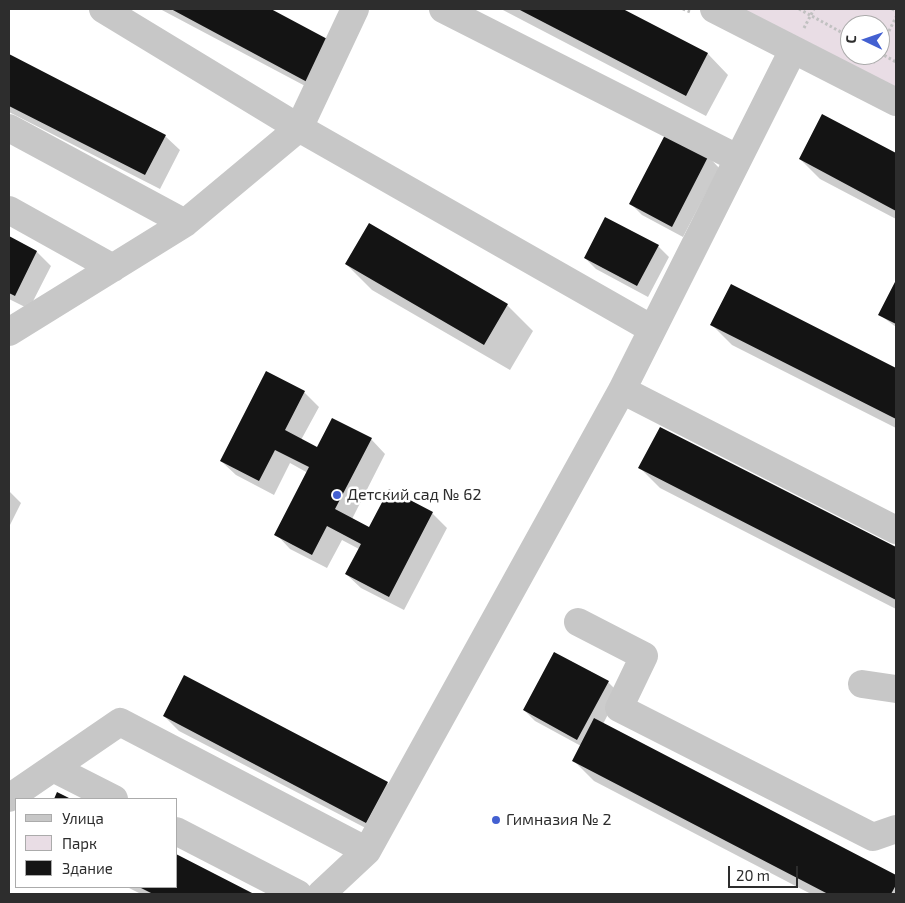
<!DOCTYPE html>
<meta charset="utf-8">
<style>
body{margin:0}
#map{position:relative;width:905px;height:903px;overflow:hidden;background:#fff;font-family:"Exo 2",sans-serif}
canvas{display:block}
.frame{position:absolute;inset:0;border:10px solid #2d2d2d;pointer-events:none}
.legend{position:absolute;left:15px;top:798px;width:162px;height:90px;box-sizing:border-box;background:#fff;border:1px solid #ababab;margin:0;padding:6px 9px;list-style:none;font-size:15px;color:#2d2d2d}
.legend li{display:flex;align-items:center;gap:10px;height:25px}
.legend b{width:25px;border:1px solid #ababab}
.north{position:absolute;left:840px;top:15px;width:50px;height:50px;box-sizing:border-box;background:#fff;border:1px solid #ababab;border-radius:50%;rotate:273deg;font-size:14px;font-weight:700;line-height:20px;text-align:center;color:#2d2d2d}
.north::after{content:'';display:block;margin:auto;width:18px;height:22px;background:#4360d1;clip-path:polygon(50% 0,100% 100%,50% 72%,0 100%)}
.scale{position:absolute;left:728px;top:866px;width:70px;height:22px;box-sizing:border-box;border:2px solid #2d2d2d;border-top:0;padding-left:6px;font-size:15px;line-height:18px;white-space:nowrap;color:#2d2d2d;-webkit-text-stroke:4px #fff;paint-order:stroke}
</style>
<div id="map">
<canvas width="905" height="903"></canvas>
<div class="frame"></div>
<ul class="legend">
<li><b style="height:6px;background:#c7c7c7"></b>Улица</li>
<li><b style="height:14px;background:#e9dde5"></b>Парк</li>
<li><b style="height:14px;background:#141414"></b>Здание</li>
</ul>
<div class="north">С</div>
<div class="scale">20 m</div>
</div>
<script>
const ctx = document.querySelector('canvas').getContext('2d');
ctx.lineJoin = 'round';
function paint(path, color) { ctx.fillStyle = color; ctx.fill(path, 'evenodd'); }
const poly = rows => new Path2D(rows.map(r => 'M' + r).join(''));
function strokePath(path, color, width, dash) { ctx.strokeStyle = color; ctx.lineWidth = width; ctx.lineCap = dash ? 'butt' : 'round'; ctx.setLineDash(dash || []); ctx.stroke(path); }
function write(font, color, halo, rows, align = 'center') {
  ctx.font = font + ' "Exo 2",sans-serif'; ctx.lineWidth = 5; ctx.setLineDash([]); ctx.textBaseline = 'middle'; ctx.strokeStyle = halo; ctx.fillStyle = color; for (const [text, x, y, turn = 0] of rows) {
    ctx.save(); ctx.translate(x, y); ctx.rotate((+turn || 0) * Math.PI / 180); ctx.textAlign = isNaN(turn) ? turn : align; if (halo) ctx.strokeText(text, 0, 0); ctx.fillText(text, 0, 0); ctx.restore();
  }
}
const green = poly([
 [743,9,896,9,896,87],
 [850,25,880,25,880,55,850,55]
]);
const shadow = poly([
 [160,9,268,9,330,42,324,96],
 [501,9,620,9,708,54,728,75,706,116],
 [9,56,165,136,180,150,160,189,9,112],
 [822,116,896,155,896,219,820,179,800,159],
 [708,156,719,168,683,237,642,215,631,204],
 [9,237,37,252,51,266,29,309,9,299],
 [658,246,669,257,648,297,596,269,585,258],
 [346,264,507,305,533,331,510,370,372,290],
 [896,283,896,327,880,315],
 [731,285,896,369,896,428,732,345,711,324],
 [304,392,319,407,301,440,318,449,371,439,385,454,352,519,370,529,432,513,447,528,404,610,361,588,346,574,359,549,342,540,327,568,290,549,276,534,308,473,290,463,274,495,236,475,221,461],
 [660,428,896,548,896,609,660,488,640,468],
 [9,491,21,503,9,527],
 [608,682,619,693,603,724,896,877,896,894,811,894,594,781,574,761,581,746,535,721,524,710],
 [164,716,387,783,402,797,381,836,179,731],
 [176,855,251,894,141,894,127,887,176,887]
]);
const building = poly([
 [171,9,271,9,331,41,309,83],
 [518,9,623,9,708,53,686,96],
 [9,54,166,135,145,175,9,106],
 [822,114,896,153,896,211,799,159],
 [666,133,709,155,672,227,629,204],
 [605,217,659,245,637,286,584,258],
 [369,223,508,304,484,345,345,264],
 [9,236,37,251,15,296,9,293],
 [896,280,896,324,878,315],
 [731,284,896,368,896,419,710,325],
 [266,371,305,391,285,430,317,447,332,418,372,438,335,509,369,527,389,489,433,512,389,597,345,574,361,544,327,526,312,555,274,535,309,467,275,450,259,481,220,461],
 [660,427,896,547,896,600,638,468],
 [554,652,609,681,577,740,523,710],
 [184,675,388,782,366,823,163,716],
 [594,718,896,875,896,885,891,894,828,894,572,761],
 [57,792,71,799,54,799],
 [176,854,254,894,153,894,139,887,176,887]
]);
const path = poly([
 [683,9,690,12],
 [799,9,850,37],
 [892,9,896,11],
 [804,28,814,9],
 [880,49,896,17],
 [880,53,896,62],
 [873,63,877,55]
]);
const minor = poly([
 [103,9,299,128,652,329],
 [443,9,737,158],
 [714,9,896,102],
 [9,128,185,223],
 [9,210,113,268],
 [9,332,185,223,299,128,355,9],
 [622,390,896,530],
 [578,622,644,656,619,708,873,837,896,829],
 [862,684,896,689],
 [53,768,114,799],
 [9,798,120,722,367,851],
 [176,831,298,894],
 [321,894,367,851,622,390,793,50]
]);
const markers = [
 [337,495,5,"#4360d1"],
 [496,820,5,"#4360d1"]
];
const poiNames = [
 ["Детский сад № 62",347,495],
 ["Гимназия № 2",506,820]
];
paint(green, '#e9dde5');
paint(shadow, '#0003');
paint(building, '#141414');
strokePath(path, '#c1c1c1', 3, [2.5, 2.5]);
strokePath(minor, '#c7c7c7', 28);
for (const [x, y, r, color] of markers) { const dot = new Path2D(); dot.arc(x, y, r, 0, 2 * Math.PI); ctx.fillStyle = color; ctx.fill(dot); strokePath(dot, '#fff', 2); }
write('16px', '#2d2d2d', '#fff', poiNames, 'left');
</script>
